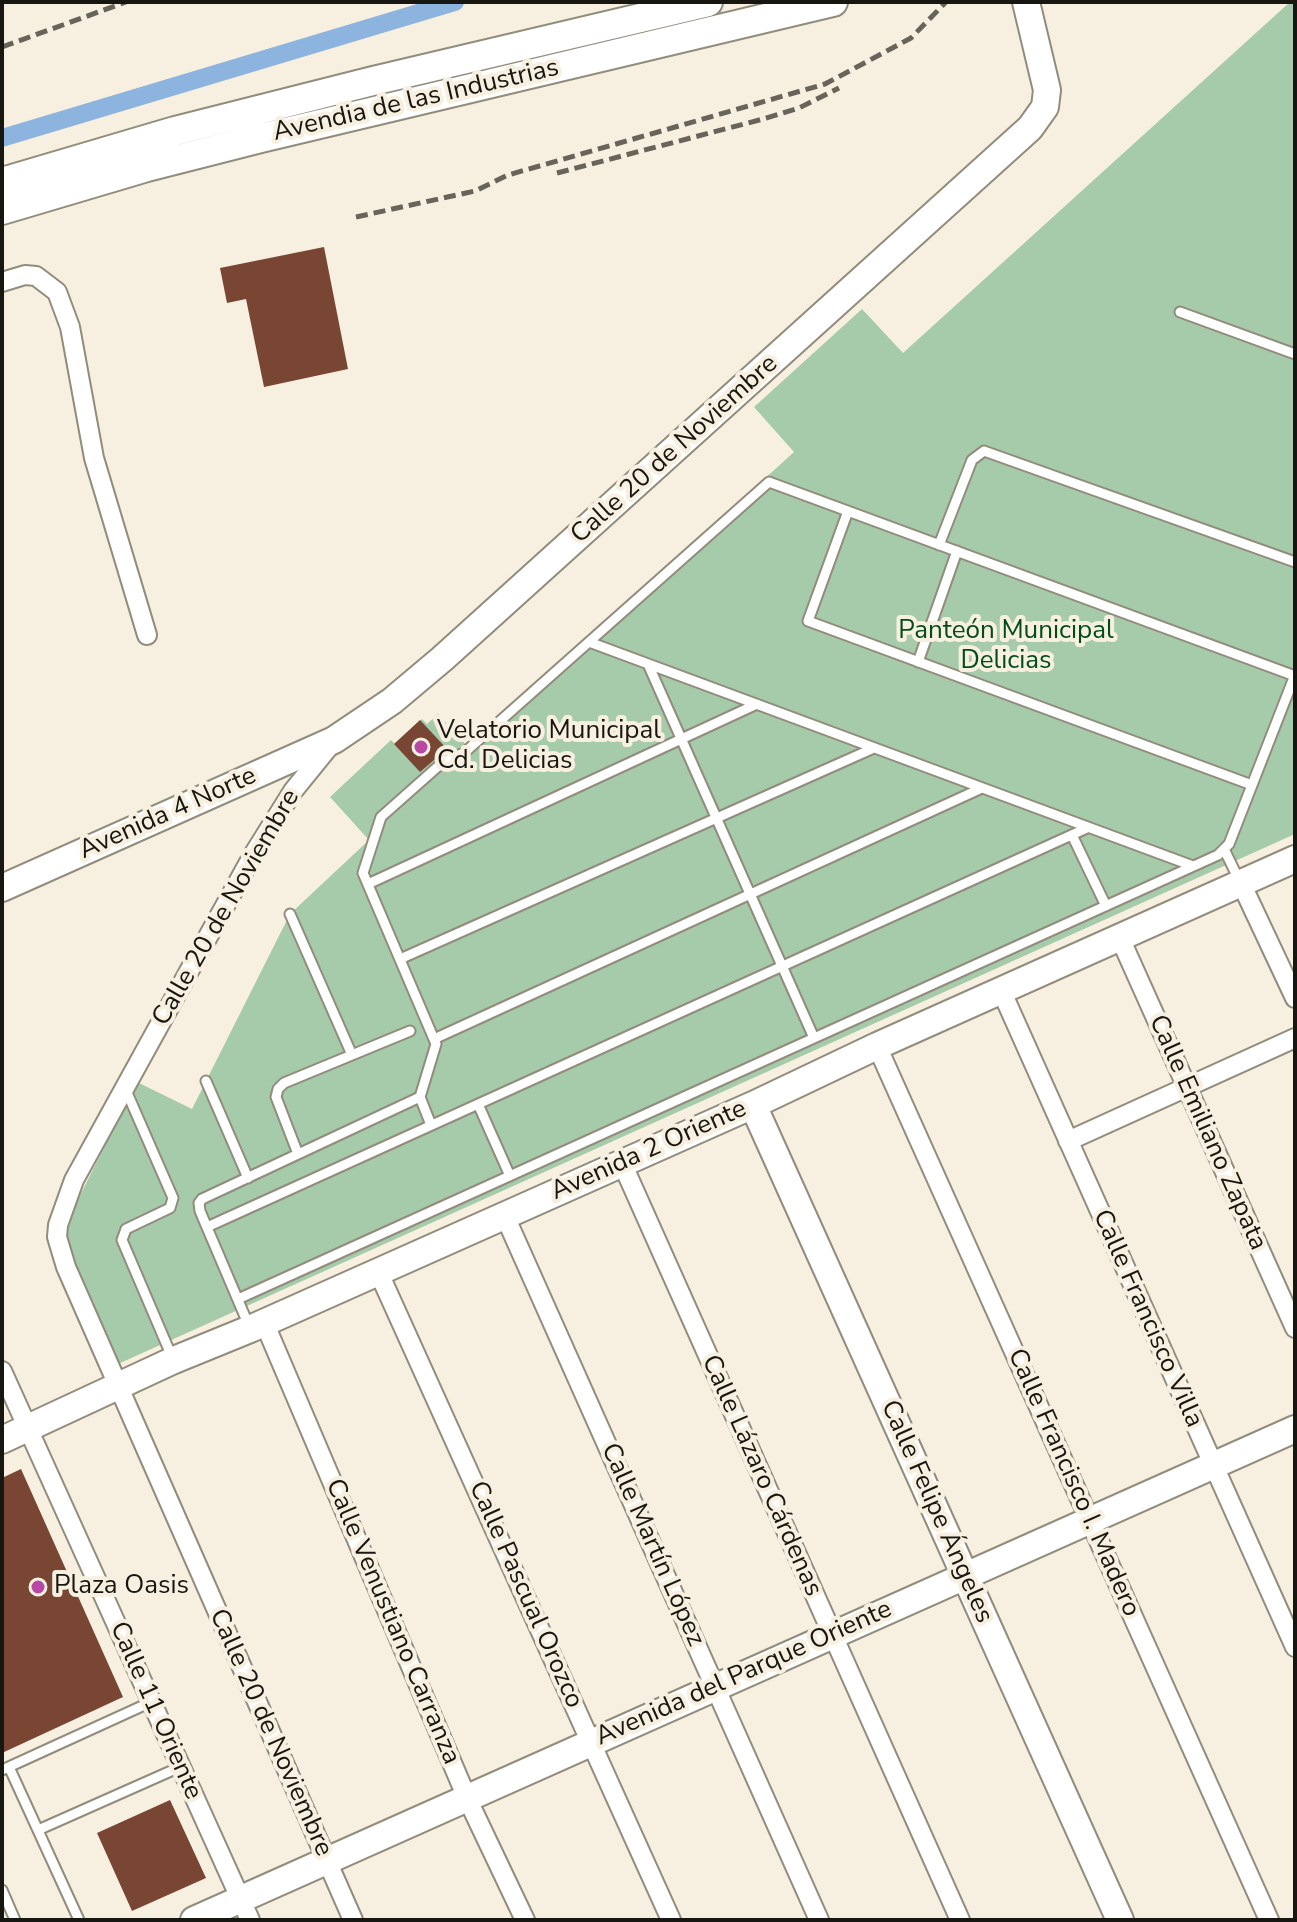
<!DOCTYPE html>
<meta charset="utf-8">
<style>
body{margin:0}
#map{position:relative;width:1297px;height:1922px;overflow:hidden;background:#f7f0e0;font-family:"Nunito Sans",sans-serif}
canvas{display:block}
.frame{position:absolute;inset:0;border:4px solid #181610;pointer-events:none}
</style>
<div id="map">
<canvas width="1297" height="1922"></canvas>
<div class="frame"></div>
</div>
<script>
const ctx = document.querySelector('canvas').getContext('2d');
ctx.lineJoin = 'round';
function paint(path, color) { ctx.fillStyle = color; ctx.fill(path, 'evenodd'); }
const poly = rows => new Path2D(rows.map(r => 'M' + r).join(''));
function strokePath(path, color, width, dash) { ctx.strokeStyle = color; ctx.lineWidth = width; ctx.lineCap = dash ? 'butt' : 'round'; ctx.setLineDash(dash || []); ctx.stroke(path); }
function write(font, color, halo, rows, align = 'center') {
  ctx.font = font + ' "Nunito Sans",sans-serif'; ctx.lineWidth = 8; ctx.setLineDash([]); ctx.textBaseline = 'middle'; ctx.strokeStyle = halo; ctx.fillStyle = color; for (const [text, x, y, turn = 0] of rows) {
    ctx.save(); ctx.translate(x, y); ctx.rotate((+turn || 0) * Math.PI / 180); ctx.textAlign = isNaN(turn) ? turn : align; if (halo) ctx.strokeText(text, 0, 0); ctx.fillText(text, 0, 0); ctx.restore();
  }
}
const green = poly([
 [1290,2,1295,2,1295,834,118,1364,60,1235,137,1082,192,1109,290,914,369,840,330,797,391,740,395,744,422,719,427,724,438,714,469,748,794,452,754,407,862,309,903,353]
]);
const canal = poly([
 [2,138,455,2]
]);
const building = poly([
 [324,247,348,369,264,387,246,299,227,303,220,268],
 [420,720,447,749,420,772,394,744],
 [21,1469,123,1697,2,1753,2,1478],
 [170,1800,206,1878,132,1911,97,1833]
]);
const lane = poly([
 [1180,312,1295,354],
 [848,511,808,621,1252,785],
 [939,545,972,460,984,451,1295,562],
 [589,642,1193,866],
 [918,662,957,551],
 [648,664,814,1038],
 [1072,835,1106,906],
 [1224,849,1240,882],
 [368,884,757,704],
 [290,914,352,1055],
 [400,959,874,748],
 [434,1039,982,788],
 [206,1081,248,1178],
 [125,1088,173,1198,170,1208,126,1229,122,1240,172,1357],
 [478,1104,510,1176],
 [431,1125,420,1097,436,1044,363,873,381,817,443,762,464,753,769,482,1295,676],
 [298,1154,276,1097,278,1089,284,1083,410,1031],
 [207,1227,1087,828],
 [238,1299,1218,855,1229,844,1295,675],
 [249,1326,200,1211,199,1203,202,1199,420,1097],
 [9,1767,79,1920],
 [2,1770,151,1702],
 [38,1830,180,1767],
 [2,1890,15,1920]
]);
const street = poly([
 [2,282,25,275,36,276,57,292,70,327,94,458,147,635],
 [332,743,293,791,253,855,74,1180,58,1225,57,1237,66,1267,353,1920],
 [1241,883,1295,998],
 [1120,938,1295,1328],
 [1001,990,1295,1647],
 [877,1046,1269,1920],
 [1068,1141,1295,1038],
 [622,1163,960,1920],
 [504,1214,819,1920],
 [378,1271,671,1920],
 [264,1322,467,1798,525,1920],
 [2,1371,250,1920]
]);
const secondary = poly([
 [2,888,334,740,392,701,442,659,1030,128,1045,107,1047,90,1026,2],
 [753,1105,1120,1920],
 [2,1440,174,1360,250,1329,753,1105,877,1046,1295,859],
 [194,1920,1295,1429]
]);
const primary = poly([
 [2,182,175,131,373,81,708,2],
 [2,210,147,167,261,138,833,2]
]);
const rail = poly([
 [2,47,126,2],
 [557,173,763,119,799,108,839,88],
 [356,217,475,191,508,175,825,84,911,38,946,2]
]);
const markers = [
 [421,747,8,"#b748a6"],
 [38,1587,8,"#b748a6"]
];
const streetNames = [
 ["Avendia de las Industrias",416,101,-13],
 ["Calle 20 de Noviembre",675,450,-42],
 ["Avenida 4 Norte",168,814,-24],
 ["Calle 20 de Noviembre",227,908,-60],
 ["Calle Emiliano Zapata",1207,1133,66],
 ["Avenida 2 Oriente",649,1151,-24],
 ["Calle Francisco Villa",1147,1319,66],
 ["Calle Lázaro Cárdenas",761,1476,66],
 ["Calle Francisco I. Madero",1073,1483,66],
 ["Calle Felipe Ángeles",936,1512,66],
 ["Calle Martín López",652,1545,66],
 ["Calle Pascual Orozco",525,1595,66],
 ["Calle Venustiano Carranza",392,1622,67],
 ["Avenida del Parque Oriente",744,1674,-24],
 ["Calle 11 Oriente",155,1711,66],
 ["Calle 20 de Noviembre",270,1733,66]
];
const parkNames = [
 ["Panteón Municipal",1006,632],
 ["Delicias",1006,662]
];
const poiNames = [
 ["Velatorio Municipal",437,732],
 ["Cd. Delicias",437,762],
 ["Plaza Oasis",54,1587]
];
paint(green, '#a6cbaa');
strokePath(canal, '#8cb4df', 18);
paint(building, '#794634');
strokePath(lane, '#928c7d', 13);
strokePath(street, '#928c7d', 22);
strokePath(secondary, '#928c7d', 30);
strokePath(primary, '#928c7d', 32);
strokePath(lane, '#fff', 9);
strokePath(street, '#fff', 18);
strokePath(secondary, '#fff', 26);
strokePath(primary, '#fff', 28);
strokePath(rail, '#68645a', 5, [12, 6]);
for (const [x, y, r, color] of markers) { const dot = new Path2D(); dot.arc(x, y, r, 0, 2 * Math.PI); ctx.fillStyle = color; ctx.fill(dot); strokePath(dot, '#f7f0e0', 3); }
write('26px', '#181610', '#f7f0e0', streetNames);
write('26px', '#004d19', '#f7f0e0', parkNames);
write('26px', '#181610', '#f7f0e0', poiNames, 'left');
</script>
